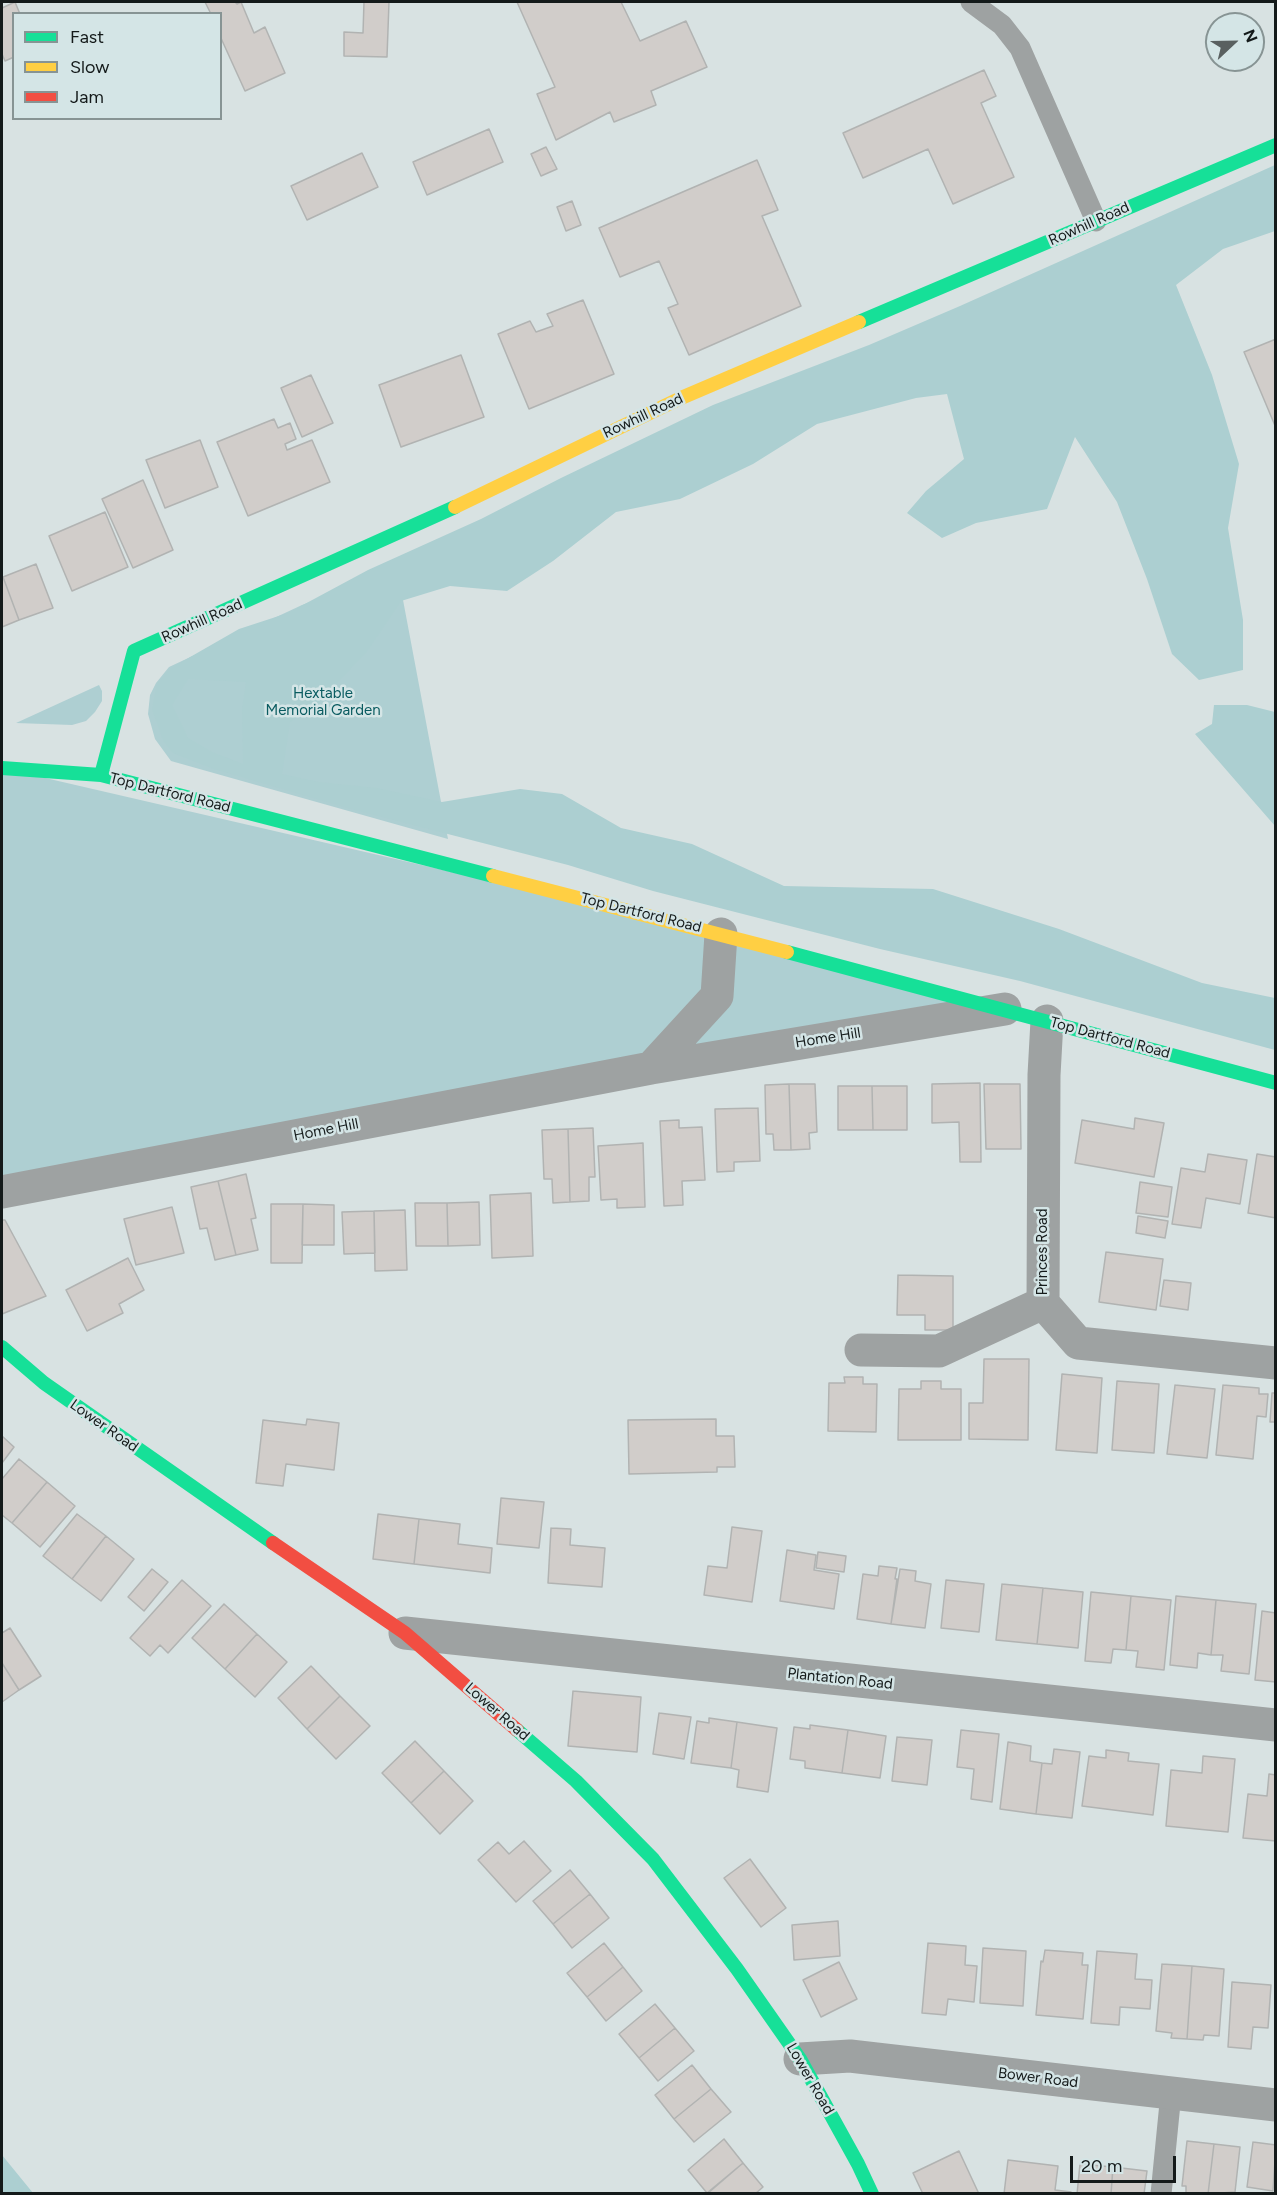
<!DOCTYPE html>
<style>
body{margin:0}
#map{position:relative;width:1277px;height:2195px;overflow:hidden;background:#d8e2e2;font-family:Figtree,sans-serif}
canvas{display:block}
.frame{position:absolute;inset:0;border:3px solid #141a1a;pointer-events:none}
.legend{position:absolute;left:12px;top:12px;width:210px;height:108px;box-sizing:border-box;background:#d4e5e6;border:2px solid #879494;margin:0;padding:8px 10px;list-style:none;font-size:18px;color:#141a1a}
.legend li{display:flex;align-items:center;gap:12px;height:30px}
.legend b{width:30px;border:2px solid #879494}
.north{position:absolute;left:1205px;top:12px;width:60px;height:60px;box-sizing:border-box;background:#d4e5e6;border:2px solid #879494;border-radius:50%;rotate:68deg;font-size:16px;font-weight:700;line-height:24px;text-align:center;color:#141a1a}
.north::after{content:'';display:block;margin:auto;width:21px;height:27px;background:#596060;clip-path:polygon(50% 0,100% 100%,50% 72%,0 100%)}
.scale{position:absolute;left:1070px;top:2156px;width:106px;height:27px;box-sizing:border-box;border:3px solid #141a1a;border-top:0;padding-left:8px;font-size:18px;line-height:21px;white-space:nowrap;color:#141a1a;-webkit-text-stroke:4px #d4e5e6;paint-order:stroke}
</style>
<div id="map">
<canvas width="1277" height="2195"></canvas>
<div class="frame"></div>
<ul class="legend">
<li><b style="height:8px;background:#16e098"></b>Fast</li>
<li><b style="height:8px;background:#ffcf43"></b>Slow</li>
<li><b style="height:8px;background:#f24e42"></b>Jam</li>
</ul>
<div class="north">N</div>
<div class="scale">20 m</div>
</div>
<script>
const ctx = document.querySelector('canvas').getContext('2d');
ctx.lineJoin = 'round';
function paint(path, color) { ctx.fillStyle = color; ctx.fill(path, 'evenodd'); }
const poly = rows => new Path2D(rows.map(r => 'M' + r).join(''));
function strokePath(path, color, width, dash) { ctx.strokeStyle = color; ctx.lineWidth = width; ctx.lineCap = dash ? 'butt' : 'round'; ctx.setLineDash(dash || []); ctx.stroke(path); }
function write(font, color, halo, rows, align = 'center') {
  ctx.font = font + ' Figtree,sans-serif'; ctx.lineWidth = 5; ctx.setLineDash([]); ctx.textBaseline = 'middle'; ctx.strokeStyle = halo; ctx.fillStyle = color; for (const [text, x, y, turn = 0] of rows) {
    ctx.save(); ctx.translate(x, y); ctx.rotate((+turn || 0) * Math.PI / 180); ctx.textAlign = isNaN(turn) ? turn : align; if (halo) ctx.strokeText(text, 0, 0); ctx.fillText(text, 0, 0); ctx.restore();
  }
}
const green = poly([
 [397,568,448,839,171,761,155,739,148,714,150,695,156,683,169,667,302,605],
 [99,685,102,691,102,701,95,712,86,721,72,725,16,723],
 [2,768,720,934,716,996,651,1067,2,1190],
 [723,935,1004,1009,654,1066,718,997]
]);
const forest = poly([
 [1275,165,1275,231,1223,249,1176,285,1212,375,1239,464,1228,528,1243,620,1243,670,1199,680,1172,654,1147,579,1117,502,1075,437,1047,509,976,523,942,538,907,513,926,491,964,459,947,394,916,398,817,424,753,464,680,499,616,512,553,561,507,591,450,586,401,601,368,650,319,702,290,722,282,774,319,782,377,788,442,802,520,789,562,794,621,828,692,844,784,886,933,889,1059,929,1202,983,1275,998,1275,1050,1020,981,880,949,653,891,568,865,347,808,214,769,173,753,163,740,152,709,157,684,171,668,239,629,288,613,368,570,481,519,561,478,713,405,869,345,960,306],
 [188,679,246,682,242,709,243,764,212,752,188,738,172,705],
 [1214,705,1247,705,1275,712,1275,826,1195,734,1212,724],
 [2,2155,33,2193,2,2193]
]);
const building = poly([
 [15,2,20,14,14,14,14,57,5,61,2,54,2,8,15,2],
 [205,2,235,2,237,4,241,2,254,33,265,27,285,73,245,91,220,36,220,14,211,14,205,2],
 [364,2,389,2,387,57,344,56,344,32,363,33,364,2],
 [517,2,621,2,640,41,686,21,707,67,651,91,656,105,614,122,610,112,556,140,537,94,555,87,517,2],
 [984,70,996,96,981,103,1014,177,953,204,928,149,863,178,843,133,984,70],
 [489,129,503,162,427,195,413,162,489,129],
 [546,147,557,169,541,176,531,154,546,147],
 [362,153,378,187,307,220,291,186,362,153],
 [757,160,778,210,762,216,801,306,689,355,668,308,678,304,659,261,620,277,599,228,757,160],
 [572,201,581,225,566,231,557,207,572,201],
 [583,300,614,374,529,409,498,334,530,321,536,332,553,326,547,314,583,300],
 [1276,339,1276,428,1244,352,1276,339],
 [461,355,484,417,401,447,379,385,461,355],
 [311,375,333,423,302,437,281,388,311,375],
 [274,419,278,428,290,423,296,439,285,444,287,450,312,440,330,482,248,516,217,442,274,419],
 [200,440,218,487,165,508,146,460,200,440],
 [143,480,173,550,133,568,102,499,143,480],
 [105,512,128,567,72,591,49,536,105,512],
 [36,564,53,608,19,620,3,577,36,564],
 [2,577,3,577,19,620,2,627,2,577],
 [980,1083,981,1162,960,1162,959,1122,932,1123,932,1084,980,1083],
 [789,1084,815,1084,817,1132,809,1133,810,1149,791,1150,789,1084],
 [789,1084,791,1150,774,1150,773,1134,766,1134,765,1085,789,1084],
 [984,1084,1020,1084,1021,1149,986,1149,984,1084],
 [838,1086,872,1086,873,1130,838,1130,838,1086],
 [872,1086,907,1086,907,1130,873,1130,872,1086],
 [758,1108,760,1161,734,1162,734,1171,717,1172,715,1109,758,1108],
 [1135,1118,1164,1123,1154,1177,1075,1163,1082,1120,1134,1129,1135,1118],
 [679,1120,679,1128,702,1127,705,1180,682,1181,683,1205,664,1206,660,1121,679,1120],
 [593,1128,595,1177,589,1177,589,1201,570,1202,568,1129,593,1128],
 [568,1129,570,1202,553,1203,552,1179,544,1179,542,1130,568,1129],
 [643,1143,645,1207,617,1208,617,1199,601,1200,598,1146,643,1143],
 [1208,1154,1247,1160,1240,1204,1206,1198,1201,1228,1172,1224,1181,1168,1205,1172,1208,1154],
 [1257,1154,1276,1157,1276,1218,1248,1213,1257,1154],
 [246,1174,256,1218,251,1219,258,1250,236,1255,218,1181,246,1174],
 [218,1181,236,1255,215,1260,207,1228,200,1229,191,1187,218,1181],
 [1140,1182,1172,1187,1168,1217,1136,1213,1140,1182],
 [531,1193,533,1256,492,1258,490,1195,531,1193],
 [479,1202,480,1245,448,1246,447,1203,479,1202],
 [415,1203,447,1203,448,1246,416,1246,415,1203],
 [271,1204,303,1204,302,1263,271,1263,271,1204],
 [303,1204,334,1205,334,1245,302,1245,303,1204],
 [172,1207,184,1253,136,1265,124,1219,172,1207],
 [405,1210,407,1270,375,1271,374,1211,405,1210],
 [374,1211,375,1253,344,1254,342,1212,374,1211],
 [1138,1216,1168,1221,1165,1238,1136,1233,1138,1216],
 [2,1220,5,1220,46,1296,2,1314,2,1220],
 [1106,1252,1163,1259,1156,1310,1099,1302,1106,1252],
 [128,1258,144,1290,119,1304,123,1313,87,1331,66,1290,128,1258],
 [898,1275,953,1276,953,1330,925,1330,925,1315,897,1315,898,1275],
 [1164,1280,1191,1283,1188,1310,1160,1306,1164,1280],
 [984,1359,1029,1359,1028,1440,969,1439,969,1403,983,1403,984,1359],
 [1062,1374,1102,1378,1097,1453,1056,1450,1062,1374],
 [844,1377,863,1377,863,1384,877,1384,876,1432,828,1431,829,1383,845,1383,844,1377],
 [921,1381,941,1381,941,1389,961,1389,961,1440,898,1440,899,1389,921,1389,921,1381],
 [1117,1381,1159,1384,1154,1453,1112,1450,1117,1381],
 [1175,1385,1215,1389,1207,1458,1167,1454,1175,1385],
 [1223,1385,1259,1388,1259,1394,1268,1394,1266,1417,1257,1416,1253,1459,1216,1455,1223,1385],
 [1272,1393,1276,1393,1276,1422,1270,1422,1272,1393],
 [307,1419,339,1423,334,1470,286,1464,283,1486,256,1483,263,1420,306,1425,307,1419],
 [716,1419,716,1436,734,1436,735,1467,717,1467,717,1472,629,1474,628,1420,716,1419],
 [2,1436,14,1447,2,1463,2,1436],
 [19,1459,47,1482,12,1523,2,1515,2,1479,19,1459],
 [47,1482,75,1506,40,1547,12,1523,47,1482],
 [501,1498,544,1502,539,1548,497,1544,501,1498],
 [77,1514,106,1536,72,1579,43,1556,77,1514],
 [378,1514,419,1519,414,1564,373,1559,378,1514],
 [419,1519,460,1524,458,1544,492,1548,490,1573,414,1564,419,1519],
 [732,1527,762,1531,752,1602,704,1595,708,1566,727,1568,732,1527],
 [551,1528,571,1529,570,1545,605,1548,602,1587,548,1583,551,1528],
 [106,1536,134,1559,101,1601,72,1579,106,1536],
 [787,1550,816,1555,814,1570,839,1574,834,1609,780,1601,787,1550],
 [818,1552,846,1556,844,1572,816,1568,818,1552],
 [879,1566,897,1568,895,1579,897,1579,891,1624,857,1619,863,1574,878,1576,879,1566],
 [152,1569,168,1582,144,1611,128,1597,152,1569],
 [900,1569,916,1571,915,1581,931,1584,925,1628,891,1624,900,1569],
 [182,1580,211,1606,168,1653,160,1645,150,1656,130,1638,182,1580],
 [946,1580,984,1584,979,1632,941,1628,946,1580],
 [1002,1584,1043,1588,1037,1644,996,1640,1002,1584],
 [1043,1588,1083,1592,1078,1648,1037,1644,1043,1588],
 [1091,1592,1131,1596,1126,1650,1113,1649,1111,1663,1085,1661,1091,1592],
 [1131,1596,1171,1600,1164,1670,1136,1667,1138,1651,1126,1650,1131,1596],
 [1176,1596,1216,1600,1211,1655,1198,1653,1197,1668,1170,1665,1176,1596],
 [1216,1600,1256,1604,1249,1674,1221,1671,1223,1655,1211,1655,1216,1600],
 [224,1604,257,1634,225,1669,192,1638,224,1604],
 [1262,1611,1276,1613,1276,1682,1255,1680,1262,1611],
 [10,1628,41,1676,19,1690,2,1663,2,1633,10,1628],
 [257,1634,287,1662,255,1697,225,1669,257,1634],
 [2,1663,19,1690,2,1702,2,1663],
 [311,1666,340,1696,307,1729,278,1698,311,1666],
 [573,1691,641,1697,637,1752,568,1746,573,1691],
 [340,1696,370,1726,336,1759,307,1729,340,1696],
 [659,1713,691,1717,684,1759,653,1754,659,1713],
 [709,1718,737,1722,731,1768,691,1763,697,1721,709,1723,709,1718],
 [737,1722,777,1728,768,1792,737,1787,739,1770,731,1768,737,1722],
 [810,1725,848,1730,842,1773,805,1768,805,1761,790,1759,794,1727,810,1729,810,1725],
 [848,1730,886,1736,880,1778,842,1773,848,1730],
 [961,1730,999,1734,992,1802,971,1799,974,1769,957,1767,961,1730],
 [897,1737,932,1740,927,1785,892,1781,897,1737],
 [415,1741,444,1771,411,1803,382,1773,415,1741],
 [1008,1742,1031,1746,1030,1761,1042,1763,1036,1814,1000,1809,1008,1742],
 [1054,1749,1080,1752,1072,1818,1036,1814,1042,1763,1052,1764,1054,1749],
 [1106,1750,1129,1753,1128,1761,1159,1764,1153,1815,1082,1806,1089,1756,1106,1758,1106,1750],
 [1203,1756,1235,1759,1228,1832,1166,1826,1171,1770,1202,1773,1203,1756],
 [444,1771,473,1801,440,1834,411,1803,444,1771],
 [1269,1774,1276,1775,1276,1841,1243,1838,1248,1794,1267,1796,1269,1774],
 [524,1841,551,1871,516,1902,478,1860,498,1842,509,1854,524,1841],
 [750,1859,786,1908,761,1927,724,1878,750,1859],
 [570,1870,590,1894,553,1924,533,1901,570,1870],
 [590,1894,609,1918,572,1948,553,1924,590,1894],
 [838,1921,840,1956,794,1960,792,1925,838,1921],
 [604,1943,623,1967,587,1997,567,1973,604,1943],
 [928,1943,966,1946,965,1965,977,1966,974,2002,948,1999,946,2015,922,2013,928,1943],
 [983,1948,1026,1951,1023,2006,980,2003,983,1948],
 [1045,1950,1083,1953,1082,1965,1088,1965,1083,2019,1036,2015,1041,1961,1043,1962,1045,1950],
 [1097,1951,1137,1954,1135,1979,1152,1980,1150,2009,1120,2007,1119,2025,1091,2023,1097,1951],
 [839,1962,857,1999,821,2017,803,1980,839,1962],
 [1162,1964,1192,1966,1187,2039,1171,2038,1172,2033,1156,2031,1162,1964],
 [1192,1966,1224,1969,1219,2036,1204,2035,1203,2040,1187,2039,1192,1966],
 [623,1967,642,1991,606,2021,587,1997,623,1967],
 [1232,1982,1271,1985,1268,2028,1253,2027,1251,2049,1228,2047,1232,1982],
 [655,2004,675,2028,639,2058,619,2034,655,2004],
 [675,2028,694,2051,658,2081,639,2058,675,2028],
 [692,2065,711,2089,674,2119,655,2095,692,2065],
 [711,2089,731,2112,694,2142,674,2119,711,2089],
 [724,2139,743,2163,707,2193,688,2170,724,2139],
 [1187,2141,1214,2144,1208,2194,1186,2194,1186,2186,1182,2186,1187,2141],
 [1253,2142,1276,2145,1273,2191,1247,2187,1253,2142],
 [1214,2144,1240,2147,1235,2192,1208,2194,1214,2144],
 [959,2151,979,2194,923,2194,913,2173,959,2151],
 [1008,2160,1058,2166,1055,2190,1071,2192,1071,2194,1004,2194,1008,2160],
 [743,2163,763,2187,755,2194,707,2194,743,2163],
 [1080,2164,1113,2167,1111,2194,1077,2194,1080,2164],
 [1113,2167,1147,2171,1144,2194,1111,2194,1113,2167]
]);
const lane = poly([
 [971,2,1002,25,1020,48,1096,221],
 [1161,2194,1171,2093]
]);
const street = poly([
 [1047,1021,1044,1075,1043,1303,1078,1343,1276,1363],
 [651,1068,717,996,721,934],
 [2,1192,651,1068,1005,1009],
 [861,1350,939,1351,1043,1303],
 [405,1633,1276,1725],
 [800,2059,850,2056,1276,2105]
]);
const fast = poly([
 [859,322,1276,145],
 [2,768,101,775,493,876],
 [101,775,134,651,455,507],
 [787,952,1276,1083],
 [2,1347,44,1383,273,1543],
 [517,1730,576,1781,653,1859,737,1969,800,2059,858,2164,872,2194]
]);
const slow = poly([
 [455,507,681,398,859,322],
 [493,876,787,952]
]);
const jam = poly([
 [273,1543,405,1633,517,1730]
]);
const streetNames = [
 ["Rowhill Road",1089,224,-24],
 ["Rowhill Road",643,416,-25],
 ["Rowhill Road",202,621,-24],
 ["Top Dartford Road",170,793,14],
 ["Top Dartford Road",641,913,14],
 ["Home Hill",828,1038,-9],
 ["Top Dartford Road",1110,1038,15],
 ["Home Hill",326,1130,-11],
 ["Princes Road",1043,1252,-90],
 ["Lower Road",104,1426,35],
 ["Plantation Road",840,1679,6],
 ["Lower Road",497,1712,41],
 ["Bower Road",1038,2078,7],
 ["Lower Road",810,2079,60]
];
const parkNames = [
 ["Hextable",323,694],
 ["Memorial Garden",323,711]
];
paint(green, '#aecfd2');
paint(forest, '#accfd1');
paint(building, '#d1cdca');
strokePath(building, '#b1b3b2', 1.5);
strokePath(lane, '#9ea2a2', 21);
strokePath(street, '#9ea2a2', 33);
strokePath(fast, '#16e098', 14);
strokePath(slow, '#ffcf43', 14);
strokePath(jam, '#f24e42', 14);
write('15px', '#141a1a', '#d4e5e6', streetNames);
write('15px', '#095b60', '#d4e5e6', parkNames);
</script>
